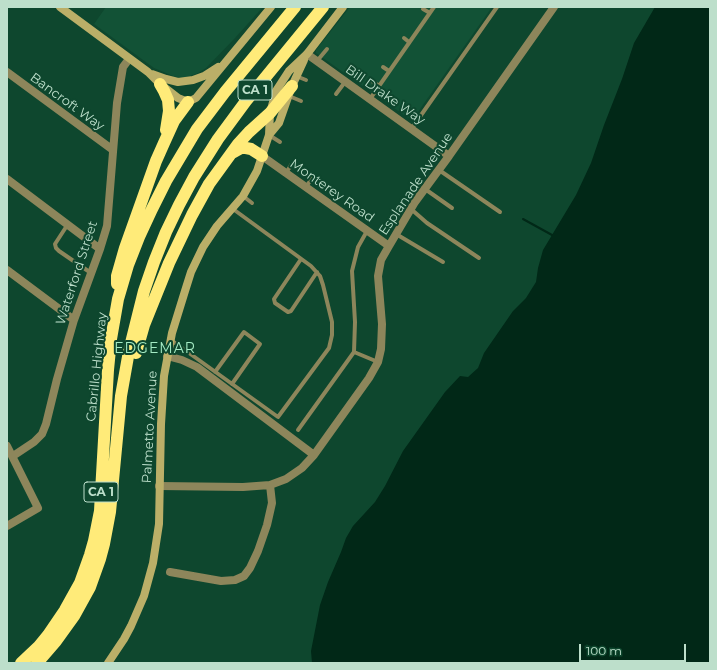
<!DOCTYPE html>
<style>
body{margin:0}
#map{position:relative;width:717px;height:670px;overflow:hidden;background:#0e472e;font-family:Montserrat,sans-serif}
canvas{display:block}
.frame{position:absolute;inset:0;border:8px solid #bddfcb;pointer-events:none}
.scale{position:absolute;left:579px;top:644px;width:107px;height:18px;box-sizing:border-box;border:2px solid #bddfcb;border-top:0;padding-left:5px;font-size:12px;line-height:14px;white-space:nowrap;color:#bddfcb;-webkit-text-stroke:3px #0e472e;paint-order:stroke}
</style>
<div id="map">
<canvas width="717" height="670"></canvas>
<div class="frame"></div>
<div class="scale">100 m</div>
</div>
<script>
const ctx = document.querySelector('canvas').getContext('2d');
ctx.lineJoin = 'round';
function paint(path, color) { ctx.fillStyle = color; ctx.fill(path, 'evenodd'); }
const poly = rows => new Path2D(rows.map(r => 'M' + r).join(''));
function strokePath(path, color, width, dash) { ctx.strokeStyle = color; ctx.lineWidth = width; ctx.lineCap = dash ? 'butt' : 'round'; ctx.setLineDash(dash || []); ctx.stroke(path); }
function write(font, color, halo, rows, align = 'center') {
  ctx.font = font + ' Montserrat,sans-serif'; ctx.lineWidth = 4; ctx.setLineDash([]); ctx.textBaseline = 'middle'; ctx.strokeStyle = halo; ctx.fillStyle = color; for (const [text, x, y, turn = 0] of rows) {
    ctx.save(); ctx.translate(x, y); ctx.rotate((+turn || 0) * Math.PI / 180); ctx.textAlign = isNaN(turn) ? turn : align; if (halo) ctx.strokeText(text, 0, 0); ctx.fillText(text, 0, 0); ctx.restore();
  }
}
const built = poly([
 [106,7,263,7,235,38,206,68,198,73,190,76,181,78,173,76,154,68,94,24],
 [350,7,492,7,413,119,411,120,316,53,316,50]
]);
const water = poly([
 [655,7,710,7,710,663,312,663,311,651,320,605,328,582,341,552,346,538,353,526,375,502,385,486,403,451,445,392,460,376,468,377,478,368,484,353,513,311,526,298,536,282,538,268,543,250,576,195,591,163,604,125,622,79,634,43]
]);
const stream = poly([
 [523,219,552,235]
]);
const lane = poly([
 [423,9,430,13],
 [404,38,409,42],
 [317,61,327,49],
 [383,67,389,71],
 [296,76,306,80],
 [372,81,379,86],
 [336,94,345,82],
 [289,96,301,101],
 [370,99,434,7],
 [412,128,497,7],
 [269,135,280,142],
 [439,170,500,212],
 [286,173,291,165],
 [306,187,312,178],
 [425,189,452,208],
 [243,196,252,203],
 [411,209,427,223,479,258],
 [68,224,55,244,56,248,59,251,91,273],
 [396,234,443,262],
 [301,259,274,299,275,303,288,312,291,311,317,272],
 [171,340,278,417,329,348,332,335,332,322,323,285,320,276,311,266,233,209],
 [354,352,378,362],
 [215,372,244,332,260,344,232,384],
 [298,430,354,352,355,322,352,271,358,247,367,231]
]);
const street = poly([
 [307,54,449,156],
 [7,72,113,150],
 [262,156,389,246],
 [7,179,100,249],
 [7,270,74,320],
 [167,356,182,360,197,367,314,455],
 [7,446,38,508,7,526],
 [13,456,34,442,42,434,46,424,57,379,74,320,100,249,107,226,117,103,123,67,129,59],
 [159,486,243,487,270,485,286,479,302,468,314,455,369,378,378,362,381,349,382,324,378,276,381,260,389,246,415,202,449,156,554,7],
 [170,572,221,581,235,580,244,576,250,568,258,551,267,525,272,503,270,485]
]);
const secondary = poly([
 [60,7,148,72,160,84,178,98,188,102,196,98,271,7],
 [152,74,166,79,178,82,193,80,204,76,218,67],
 [269,135,279,123,292,86,304,60],
 [108,663,124,639,131,626,144,596,153,563,159,524,161,424,164,376,172,333,185,291,191,272,203,247,217,226,243,196,257,171,269,135,270,113,276,91,289,71,307,54,343,7]
]);
const highway = poly([
 [160,84,164,91,168,100,169,111,166,130],
 [232,153,241,148,246,148,251,149,262,156],
 [117,284,117,276,125,248,156,161,164,143,174,121,188,102],
 [136,353,144,325,169,263,192,215,209,184,238,144,249,132,270,113,292,86],
 [21,663,39,646,48,635,65,610,80,583,90,555,94,541,100,511,101,492,108,370,111,339,118,299,128,265,139,237,152,209,166,181,197,129,225,92,295,7],
 [37,663,56,641,74,616,90,587,100,559,104,544,110,512,121,396,129,351,144,291,154,262,166,232,179,205,194,177,218,139,246,101,323,7]
]);
const shields = [
 [255,90,34],
 [101,492,34]
];
const shieldNames = [
 ["CA 1",255,90],
 ["CA 1",101,492]
];
const streetNames = [
 ["Bill Drake Way",385,95,35],
 ["Bancroft Way",67,102,36],
 ["Esplanade Avenue",416,184,-56],
 ["Monterey Road",332,191,35],
 ["Waterford Street",77,273,-72],
 ["Cabrillo Highway",97,367,-84],
 ["Palmetto Avenue",150,427,-87]
];
const neighbourhoodNames = [
 ["EDGEMAR",155,349]
];
paint(built, '#125236');
paint(water, '#012817');
strokePath(stream, '#012817', 2);
strokePath(lane, '#8d865b', 4);
strokePath(street, '#8d865b', 8);
strokePath(secondary, '#bbaf68', 8);
strokePath(highway, '#ffeb79', 12);
for (const [x, y, w] of shields) { const box = new Path2D(); box.roundRect(x - w / 2, y - 10, w, 20, 3); ctx.fillStyle = '#0e472e'; ctx.fill(box); strokePath(box, '#bddfcb', 1); }
write('bold 12px', '#bddfcb', null, shieldNames);
write('13px', '#bddfcb', '#0e472e', streetNames);
ctx.letterSpacing = '1px';
write('14px', '#a4ebc4', '#0e472e', neighbourhoodNames);
ctx.letterSpacing = '0px';
</script>
